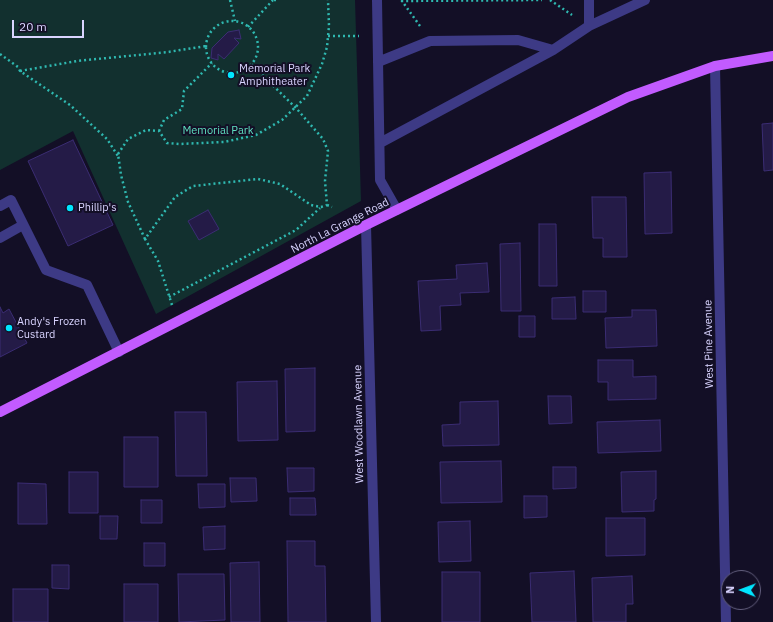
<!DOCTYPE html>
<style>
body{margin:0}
#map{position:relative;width:773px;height:622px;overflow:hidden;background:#130f26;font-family:"IBM Plex Sans",sans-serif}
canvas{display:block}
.north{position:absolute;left:721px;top:570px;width:40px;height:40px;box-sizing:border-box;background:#130f26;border:1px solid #625e7d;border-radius:50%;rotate:271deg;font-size:11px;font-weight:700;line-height:16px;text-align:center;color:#d9d4ff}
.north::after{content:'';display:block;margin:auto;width:14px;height:18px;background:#00e5ff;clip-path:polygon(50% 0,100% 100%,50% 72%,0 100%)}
.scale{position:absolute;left:12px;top:20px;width:72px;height:18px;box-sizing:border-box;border:2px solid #d9d4ff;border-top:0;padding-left:5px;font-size:12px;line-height:14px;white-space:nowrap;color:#d9d4ff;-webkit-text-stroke:3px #130f26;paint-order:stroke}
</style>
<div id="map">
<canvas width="773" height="622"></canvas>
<div class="north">N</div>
<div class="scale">20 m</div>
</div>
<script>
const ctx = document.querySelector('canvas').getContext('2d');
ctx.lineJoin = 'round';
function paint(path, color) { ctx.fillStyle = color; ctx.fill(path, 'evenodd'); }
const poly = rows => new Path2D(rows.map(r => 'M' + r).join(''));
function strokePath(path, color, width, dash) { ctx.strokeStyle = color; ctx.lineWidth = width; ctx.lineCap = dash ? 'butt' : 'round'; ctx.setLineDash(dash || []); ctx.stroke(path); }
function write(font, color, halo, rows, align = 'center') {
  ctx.font = font + ' "IBM Plex Sans",sans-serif'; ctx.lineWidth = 4; ctx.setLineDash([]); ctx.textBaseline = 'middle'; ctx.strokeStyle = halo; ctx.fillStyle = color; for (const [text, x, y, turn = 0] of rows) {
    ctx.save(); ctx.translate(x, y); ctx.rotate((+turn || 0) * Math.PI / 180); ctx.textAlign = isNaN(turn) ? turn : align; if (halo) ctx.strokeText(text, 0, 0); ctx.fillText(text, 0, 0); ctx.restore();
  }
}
const green = poly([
 [0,0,355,0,361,201,156,314,73,131,0,170]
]);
const building = poly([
 [239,30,241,39,234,38,239,43,224,59,218,54,218,60,211,58,212,48,228,32,239,30],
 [773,123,773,170,764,171,762,124,773,123],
 [73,140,113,225,68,246,28,161,73,140],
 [671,172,672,233,645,234,644,173,671,172],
 [592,197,626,197,627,257,603,257,603,238,593,238,592,197],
 [208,210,219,229,199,240,188,221,208,210],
 [539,224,556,224,557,286,539,286,539,224],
 [520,243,521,311,501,311,500,244,520,243],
 [487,263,489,292,460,293,461,305,440,306,441,330,421,331,418,281,457,279,456,265,487,263],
 [583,291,606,291,606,312,583,312,583,291],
 [575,297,576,319,552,319,552,298,575,297],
 [0,307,3,313,9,309,27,343,0,357,0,307],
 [632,310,656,310,657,346,606,348,605,318,632,317,632,310],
 [519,316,535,316,535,337,519,337,519,316],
 [598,360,633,360,633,377,656,376,656,399,608,400,608,382,598,382,598,360],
 [315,368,315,431,286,432,285,369,315,368],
 [277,381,278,440,238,441,237,382,277,381],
 [548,396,571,396,572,423,549,424,548,396],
 [498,401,499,445,443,446,442,425,460,424,460,402,498,401],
 [175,412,206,412,207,476,176,476,175,412],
 [660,420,661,451,598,453,597,422,660,420],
 [124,437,158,437,158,487,124,487,124,437],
 [501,461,502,502,441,503,440,462,501,461],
 [553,467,576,467,576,488,553,489,553,467],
 [287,468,314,468,314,491,288,492,287,468],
 [656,471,656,499,654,500,654,511,622,512,621,472,656,471],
 [69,472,98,472,98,513,69,513,69,472],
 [230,478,256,478,257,501,231,502,230,478],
 [18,483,46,484,47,524,18,524,18,483],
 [198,484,225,484,225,507,199,508,198,484],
 [524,496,547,496,547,517,524,518,524,496],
 [290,498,315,498,316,515,290,515,290,498],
 [141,500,162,500,162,523,141,523,141,500],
 [100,516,118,516,117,539,100,539,100,516],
 [606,518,645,518,645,555,606,556,606,518],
 [470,521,471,561,439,562,438,522,470,521],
 [225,526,225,549,204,550,203,527,225,526],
 [287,541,315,541,315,566,325,566,326,622,288,622,287,541],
 [144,543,165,543,165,566,144,566,144,543],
 [259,562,260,622,231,622,230,563,259,562],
 [52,565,69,565,69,589,52,588,52,565],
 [574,571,576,622,532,622,530,573,574,571],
 [442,572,480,572,480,622,442,622,442,572],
 [178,574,224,574,225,620,179,622,178,574],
 [632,576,633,604,626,604,626,622,593,622,592,578,632,576],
 [124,584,158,584,158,622,124,622,124,584],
 [13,589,48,589,48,622,13,622,13,589]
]);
const path = poly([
 [230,0,235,21],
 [274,0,279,0],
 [550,0,572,15],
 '206 47a26 26 0 1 1 52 0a26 26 0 1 1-52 0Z',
 [420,26,402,1,542,0],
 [248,27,273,0],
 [328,36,359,36],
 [0,54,18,67,20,71,70,105,107,139,118,156],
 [20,71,77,61,168,52,206,46],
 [159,131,164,120,182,109,184,91,212,63],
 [327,205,332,207],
 [145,239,128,202,121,175,118,154,128,139,146,130,159,131,167,143,179,144,224,142,256,135,282,120,307,96,322,64,327,47,329,26,328,0],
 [169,297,296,230,320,208],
 [172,305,158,261,145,239,175,197,193,186,258,179,280,184,311,205,321,207,327,205,325,181,328,151,323,139,296,108,251,64]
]);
const service = poly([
 [377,0,380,180,397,210],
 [589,0,589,26],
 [378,62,430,41,518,40,553,50],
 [380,143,553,50,589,26,645,0],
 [0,206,11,200,46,270,87,285,119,352],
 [0,238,23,225]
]);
const minor = poly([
 [715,66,726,622],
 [366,225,376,622]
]);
const primary = poly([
 [0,412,366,225,628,97,715,66,773,56]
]);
const markers = [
 [231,75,4,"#00e5ff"],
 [70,208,4,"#00e5ff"],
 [9,328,4,"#00e5ff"]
];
const poiNames = [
 ["Memorial Park",239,69],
 ["Amphitheater",239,82],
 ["Phillip's",78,208],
 ["Andy's Frozen",17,322],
 ["Custard",17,335]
];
const parkNames = [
 ["Memorial Park",218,131]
];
const streetNames = [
 ["North La Grange Road",340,226,-27],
 ["West Pine Avenue",709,344,-91],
 ["West Woodlawn Avenue",359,424,-91]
];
paint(green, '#12302f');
paint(building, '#241b47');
strokePath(building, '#3b2d73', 1);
strokePath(path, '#2fb8b0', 2.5, [2, 3]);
strokePath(service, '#3d3a85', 10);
strokePath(minor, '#3d3a85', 10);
strokePath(primary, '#c25bff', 10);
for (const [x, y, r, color] of markers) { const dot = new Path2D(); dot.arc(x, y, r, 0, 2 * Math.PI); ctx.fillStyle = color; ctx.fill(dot); strokePath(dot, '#130f26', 1.5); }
write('11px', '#d9d4ff', '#130f26', poiNames, 'left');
write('11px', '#5fe0c0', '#130f26', parkNames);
write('11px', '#d9d4ff', '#130f26', streetNames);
</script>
